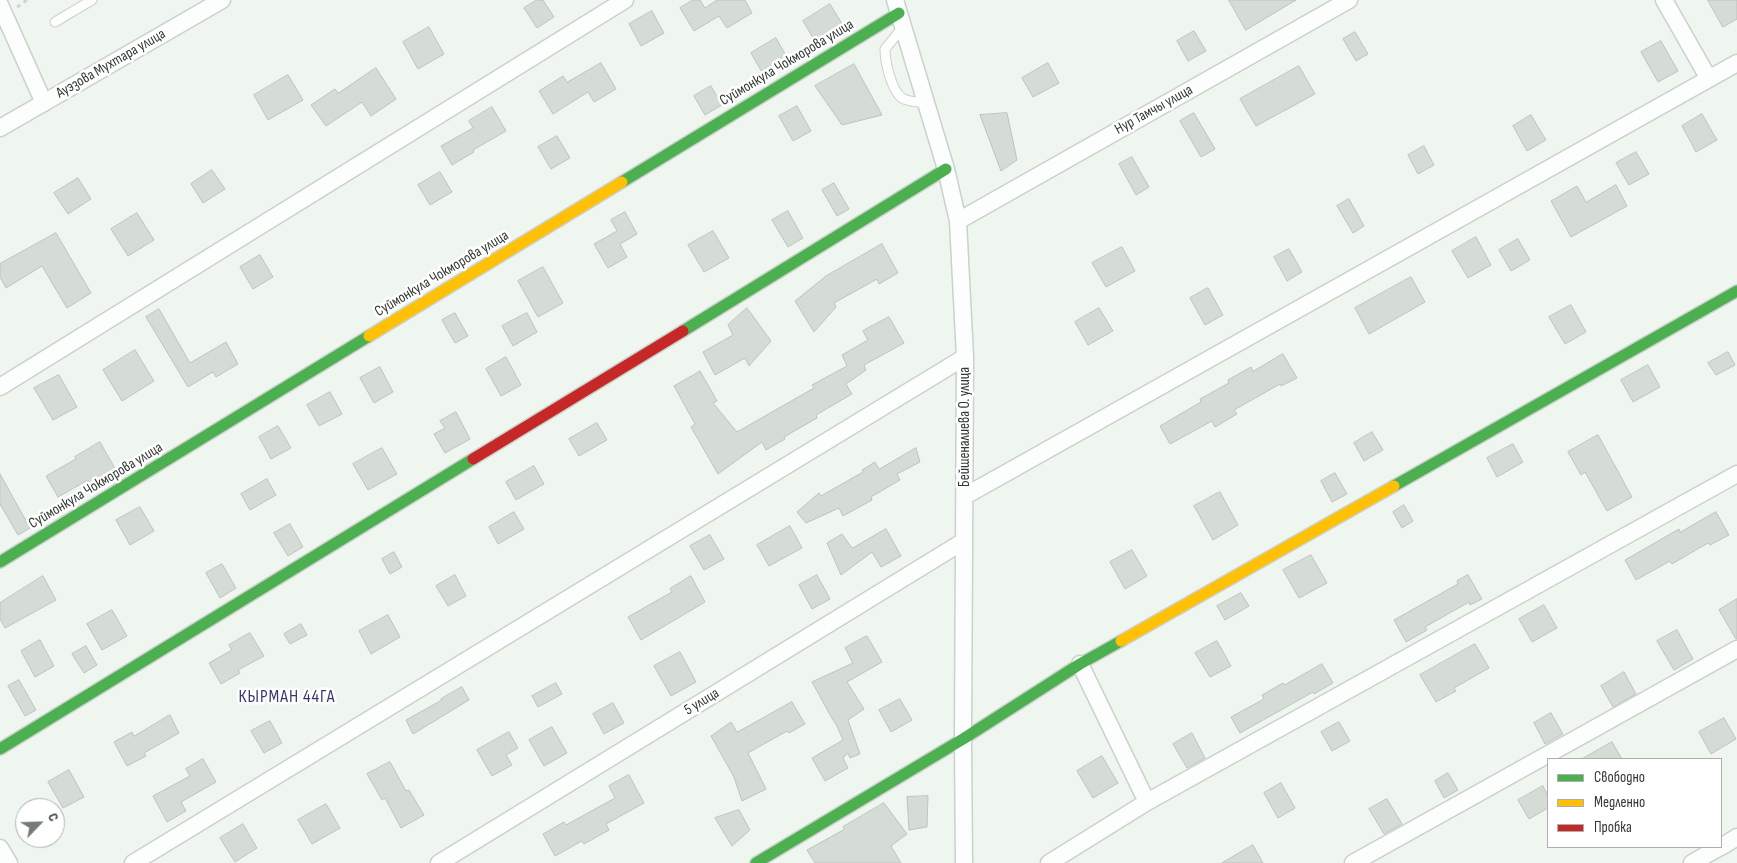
<!DOCTYPE html>
<html>
<head>
<meta charset="utf-8">
<style>
  body { margin:0 }
  #map { position:relative; width:1737px; height:863px; overflow:hidden; background:#eef6ef; font-family:"Sofia Sans Condensed",sans-serif }
  canvas { display:block }
  .legend { position:absolute; left:1547px; top:758px; width:175px; height:90px; box-sizing:border-box; background:#fff; border:1px solid #adafad; margin:0; padding:6px 9px; list-style:none; font-size:15px; color:#323833 }
  .legend li { display:flex; align-items:center; gap:10px; height:25px }
  .legend b { width:25px; border:1px solid #adafad }
  .north { position:absolute; left:15px; top:798px; width:50px; height:50px; box-sizing:border-box; background:#fff; border:1px solid #adafad; border-radius:50%; rotate:66deg; font-size:14px; font-weight:700; line-height:20px; text-align:center; color:#323833 }
  .north::after { content:''; display:block; margin:auto; width:18px; height:22px; background:#747a75; clip-path:polygon(50% 0,100% 100%,50% 72%,0 100%) }
</style>
</head>
<body>
<div id="map">
<canvas width="1737" height="863"></canvas>
<ul class="legend">
<li><b style="height:6px;background:#4caf50"></b>Свободно</li>
<li><b style="height:6px;background:#ffc107"></b>Медленно</li>
<li><b style="height:6px;background:#c62828"></b>Пробка</li>
</ul>
<div class="north">С</div>
</div>
<script>
const context = document.querySelector('canvas').getContext('2d');
context.lineJoin = 'round';
function paint(path, color) { context.fillStyle = color; context.fill(path, 'evenodd'); }
function stroke(path, color, width, dash) { context.strokeStyle = color; context.lineWidth = width; context.lineCap = dash ? 'butt' : 'round'; context.setLineDash(dash || []); context.stroke(path); }
function label(font, color, halo, rows, align = 'center') {
  context.font = font + ' "Sofia Sans Condensed",sans-serif'; context.lineWidth = 5; context.setLineDash([]); context.textBaseline = 'middle'; context.strokeStyle = halo; context.fillStyle = color; for (const [text, x, y, turn = 0] of rows) {
    context.save(); context.translate(x, y); context.rotate((+turn || 0) * Math.PI / 180); context.textAlign = isNaN(turn) ? turn : align; if (halo) context.strokeText(text, 0, 0); context.fillText(text, 0, 0); context.restore();
  }
}
const building = new Path2D(`
  M537,0H543L554,17L537,28L524,8Z
  M693,0H700L705,8L717,0H745L752,13L727,28L719,16L694,31L680,8Z
  M1229,0H1296L1246,30Z
  M1708,0H1737V19L1723,27Z
  M830,4L844,27L816,43L803,21Z
  M652,11L664,33L641,46L629,24Z
  M429,27L444,54L418,69L403,42Z
  M1194,31L1206,51L1188,61L1177,41Z
  M1355,32L1368,54L1356,61L1343,39Z
  M776,38L788,59L763,74L751,53Z
  M1661,41L1678,71L1658,82L1641,52Z
  M601,63L616,89L594,102L588,92L553,114L539,91L563,76L567,82Z
  M1048,63L1059,83L1033,97L1022,78Z
  M854,64L882,115L842,125L815,86Z
  M1299,66L1315,94L1256,126L1240,99Z
  M376,68L396,99L371,116L362,102L326,126L311,105L335,89L338,93Z
  M288,75L303,100L268,120L254,95Z
  M711,86L722,105L705,115L694,96Z
  M797,106L811,131L793,141L779,116Z
  M492,107L506,131L473,150L474,152L452,165L441,146L473,128L469,121Z
  M1007,113L1017,160L1001,171L980,115Z
  M1194,113L1215,149L1201,157L1180,121Z
  M1702,114L1717,140L1696,152L1682,126Z
  M1531,115L1546,140L1527,151L1513,126Z
  M557,136L570,158L551,169L538,147Z
  M1424,146L1434,165L1418,174L1408,155Z
  M1636,152L1649,174L1629,185L1616,163Z
  M1132,157L1149,187L1136,195L1119,164Z
  M212,170L225,189L203,203L191,184Z
  M440,172L452,192L430,205L418,185Z
  M78,178L91,199L68,214L54,193Z
  M834,183L849,209L837,216L822,190Z
  M1616,185L1627,206L1571,237L1551,201L1577,186L1586,202Z
  M1349,199L1364,226L1353,233L1337,206Z
  M788,211L803,238L788,247L772,220Z
  M625,212L637,234L620,244L627,257L608,268L594,244L617,231L611,220Z
  M137,213L154,240L128,256L111,229Z
  M713,231L729,258L704,272L688,245Z
  M56,233L91,293L67,308L42,266L6,288L0,277V264Z
  M1476,237L1491,265L1468,278L1452,251Z
  M1518,239L1530,260L1511,271L1499,250Z
  M882,244L898,273L879,284L877,279L834,303L836,307L814,332L795,301L826,276Z
  M1122,247L1135,271L1106,287L1092,263Z
  M1289,249L1302,272L1287,281L1274,257Z
  M260,255L273,277L253,289L240,267Z
  M543,267L563,303L538,317L518,281Z
  M1411,277L1425,302L1369,334L1355,308Z
  M1208,288L1223,315L1205,325L1190,298Z
  M1571,305L1586,332L1565,344L1549,317Z
  M747,308L771,341L749,366L745,358L715,375L703,352L733,335L728,325Z
  M1099,308L1113,331L1088,345L1075,322Z
  M159,309L190,363L226,342L238,364L216,377L213,372L188,387L146,317Z
  M455,313L468,336L455,343L442,320Z
  M527,313L537,332L513,346L502,326Z
  M889,317L904,343L864,365L866,370L846,384L852,394L816,415L817,418L784,437L785,439L766,450L762,442L718,474L691,427L695,424L674,386L700,371L717,401L713,403L737,432L814,388L812,385L847,366L842,355L868,340L863,331Z
  M135,350L154,381L122,401L103,370Z
  M1728,352L1735,365L1716,375L1708,363Z
  M1283,354L1297,378L1281,386L1280,384L1234,410L1237,414L1215,427L1212,421L1170,444L1160,426L1201,402L1200,399L1229,383L1228,380L1251,367L1253,371Z
  M506,357L521,385L501,396L486,369Z
  M1648,365L1660,387L1633,402L1621,380Z
  M380,367L393,392L374,403L360,378Z
  M59,375L77,407L53,420L34,388Z
  M330,392L342,414L319,426L307,405Z
  M456,412L470,439L445,453L434,434L445,428L440,421Z
  M597,423L607,440L579,456L569,439Z
  M278,426L291,448L271,459L259,437Z
  M1372,432L1383,450L1364,461L1354,443Z
  M1598,435L1632,497L1607,511L1585,472L1581,475L1568,452Z
  M100,442L117,472L92,486L88,480L58,497L46,476L76,459L75,457Z
  M1513,444L1523,462L1497,477L1487,458Z
  M382,448L397,474L368,490L353,464Z
  M916,448L920,462L897,474L900,480L871,497L872,500L843,516L839,508L806,523L797,512L819,493L821,496L863,472L862,470L875,462L879,469Z
  M534,466L544,484L516,500L506,482Z
  M1335,473L1347,494L1332,502L1321,481Z
  M0,474L30,528L18,535L0,504Z
  M267,479L276,495L250,510L241,494Z
  M1220,492L1238,525L1213,540L1194,506Z
  M1404,505L1413,521L1402,528L1393,512Z
  M140,507L154,531L130,545L116,520Z
  M514,512L524,529L498,544L489,527Z
  M1716,512L1729,535L1710,545L1708,543L1672,564L1670,561L1636,580L1625,560L1679,529L1680,532Z
  M290,524L303,547L288,556L274,533Z
  M790,526L802,548L769,566L757,545Z
  M886,529L901,556L881,567L872,552L841,575L827,543L842,534L852,548Z
  M710,535L724,559L704,570L690,546Z
  M1132,550L1147,576L1125,589L1110,562Z
  M394,552L402,567L390,574L382,559Z
  M1311,555L1327,583L1299,598L1283,570Z
  M222,564L236,588L220,598L206,573Z
  M455,575L466,596L448,606L436,586Z
  M817,575L830,599L812,609L799,585Z
  M1468,575L1482,599L1470,605L1469,602L1425,627L1427,630L1406,642L1394,620L1458,584L1457,581Z
  M43,576L56,600L5,628L0,619V603Z
  M691,576L705,602L641,640L628,617L672,592L670,589Z
  M1241,593L1249,606L1225,620L1217,606Z
  M1737,599V639H1736L1719,610Z
  M1544,605L1557,628L1532,642L1519,619Z
  M112,610L127,636L102,650L87,624Z
  M388,615L400,637L371,654L359,631Z
  M301,624L307,635L290,644L284,634Z
  M1677,630L1693,659L1674,670L1657,641Z
  M250,633L264,656L238,670L240,673L221,684L209,663L232,650L229,645Z
  M867,636L882,662L847,682L864,709L848,720L860,754L850,758L848,753L843,758L848,768L825,781L812,758L843,740L836,724L833,720L812,682L853,663L845,648Z
  M40,640L54,666L35,677L21,651Z
  M1217,641L1231,666L1210,677L1195,653Z
  M1475,644L1489,668L1454,688L1456,691L1436,702L1420,675Z
  M86,646L97,665L84,673L72,654Z
  M680,652L696,682L671,696L654,666Z
  M1322,664L1333,683L1314,694L1313,692L1240,733L1231,717L1264,699L1262,695L1283,683L1284,685Z
  M1624,672L1636,694L1613,707L1601,686Z
  M19,680L36,710L25,716L8,686Z
  M556,683L562,694L538,707L532,696Z
  M462,687L469,700L413,734L406,720L442,700L441,699Z
  M900,699L912,720L891,732L879,710Z
  M792,702L805,724L789,733L787,731L748,753L766,789L742,801L734,777L711,736L731,722L737,732Z
  M613,703L624,723L604,734L593,714Z
  M1551,713L1563,734L1545,744L1534,723Z
  M170,715L179,733L144,753L146,756L127,766L114,742L132,732L134,736Z
  M1724,718L1736,739L1711,754L1699,732Z
  M270,721L282,743L264,753L251,731Z
  M1339,722L1350,741L1332,751L1321,732Z
  M552,727L567,753L544,766L529,740Z
  M509,732L518,748L506,755L512,765L492,776L477,750Z
  M1192,733L1205,758L1187,768L1173,744Z
  M1612,742L1622,759H1582Z
  M1102,756L1118,783L1093,798L1077,771Z
  M203,759L216,782L181,802L186,811L167,822L153,796L190,776L186,769Z
  M390,762L406,791L409,790L424,815L401,828L385,798L382,800L367,774Z
  M69,770L84,797L63,808L48,782Z
  M1448,773L1458,790L1444,798L1435,781Z
  M629,775L644,803L606,824L609,830L584,844L582,841L555,856L543,834L564,822L566,825L615,798L609,786Z
  M1281,783L1295,808L1278,818L1264,793Z
  M1543,786L1548,796V808L1529,819L1518,800Z
  M928,796L927,827L909,830L907,797Z
  M1387,799L1402,824L1384,834L1369,809Z
  M884,803L907,834L891,846L901,863H815L807,850L845,829L843,827Z
  M326,804L340,828L312,844L298,820Z
  M739,810L750,830L732,846L715,818Z
  M243,824L257,848L235,862L220,838Z
  M1253,845L1263,863H1222Z`);
paint(building, '#d5dcd6');
stroke(building, '#bdc3be', 1);
const lane = new Path2D(`
  M55,22L92,0
  M903,27L885,49C885,61 891,90 902,98C908,102 919,102 926,103`);
const street = new Path2D(`
  M895,0L946,169L958,221L965,357L963,739L964,863
  M1664,0L1709,79
  M0,5L44,103
  M0,128L222,0
  M958,221L1349,0
  M0,387L625,0
  M965,496L1737,63
  M1080,664L1147,802
  M1721,847L1737,837
  M0,848L9,863
  M133,863L965,357
  M439,863L964,541
  M1049,863L1147,802L1737,474
  M1353,863L1737,649
  M1692,863L1720,847`);
const fast = new Path2D(`
  M622,182L899,13
  M683,331L946,169
  M1394,486L1737,291
  M0,562L369,336
  M0,749L473,459
  M756,863L963,739L1080,664L1121,641`);
const slow = new Path2D(`
  M369,336L622,182
  M1121,641L1394,486`);
const jam = new Path2D(`
  M473,459L683,331`);
stroke(lane, '#cbd1cc', 11);
stroke(street, '#cbd1cc', 19);
stroke(fast, '#cbd1cc', 14);
stroke(slow, '#cbd1cc', 14);
stroke(jam, '#cbd1cc', 14);
stroke(new Path2D(`
  M17,7L27,0`), '#d3d5d3', 3, [4, 4]);
stroke(lane, '#fcfefd', 9);
stroke(street, '#fcfefd', 16);
stroke(fast, '#4caf50', 11);
stroke(slow, '#ffc107', 11);
stroke(jam, '#c62828', 11);
label('15px', '#323833', '#fff', [
  ["Суймонкула Чокморова улица",787,63,-31],
  ["Ауэзова Мухтара улица",111,64,-30],
  ["Нур Тамчы улица",1154,110,-29],
  ["Суймонкула Чокморова улица",442,274,-31],
  ["Бейшеналиева О. улица",965,427,-90],
  ["Суймонкула Чокморова улица",96,486,-31],
  ["5 улица",702,702,-31]
]);
context.letterSpacing = '1px';
label('18px', '#363873', '#fff', [
  ["КЫРМАН 44ГА",287,697]
]);
context.letterSpacing = '0px';
</script>
</body>
</html>
